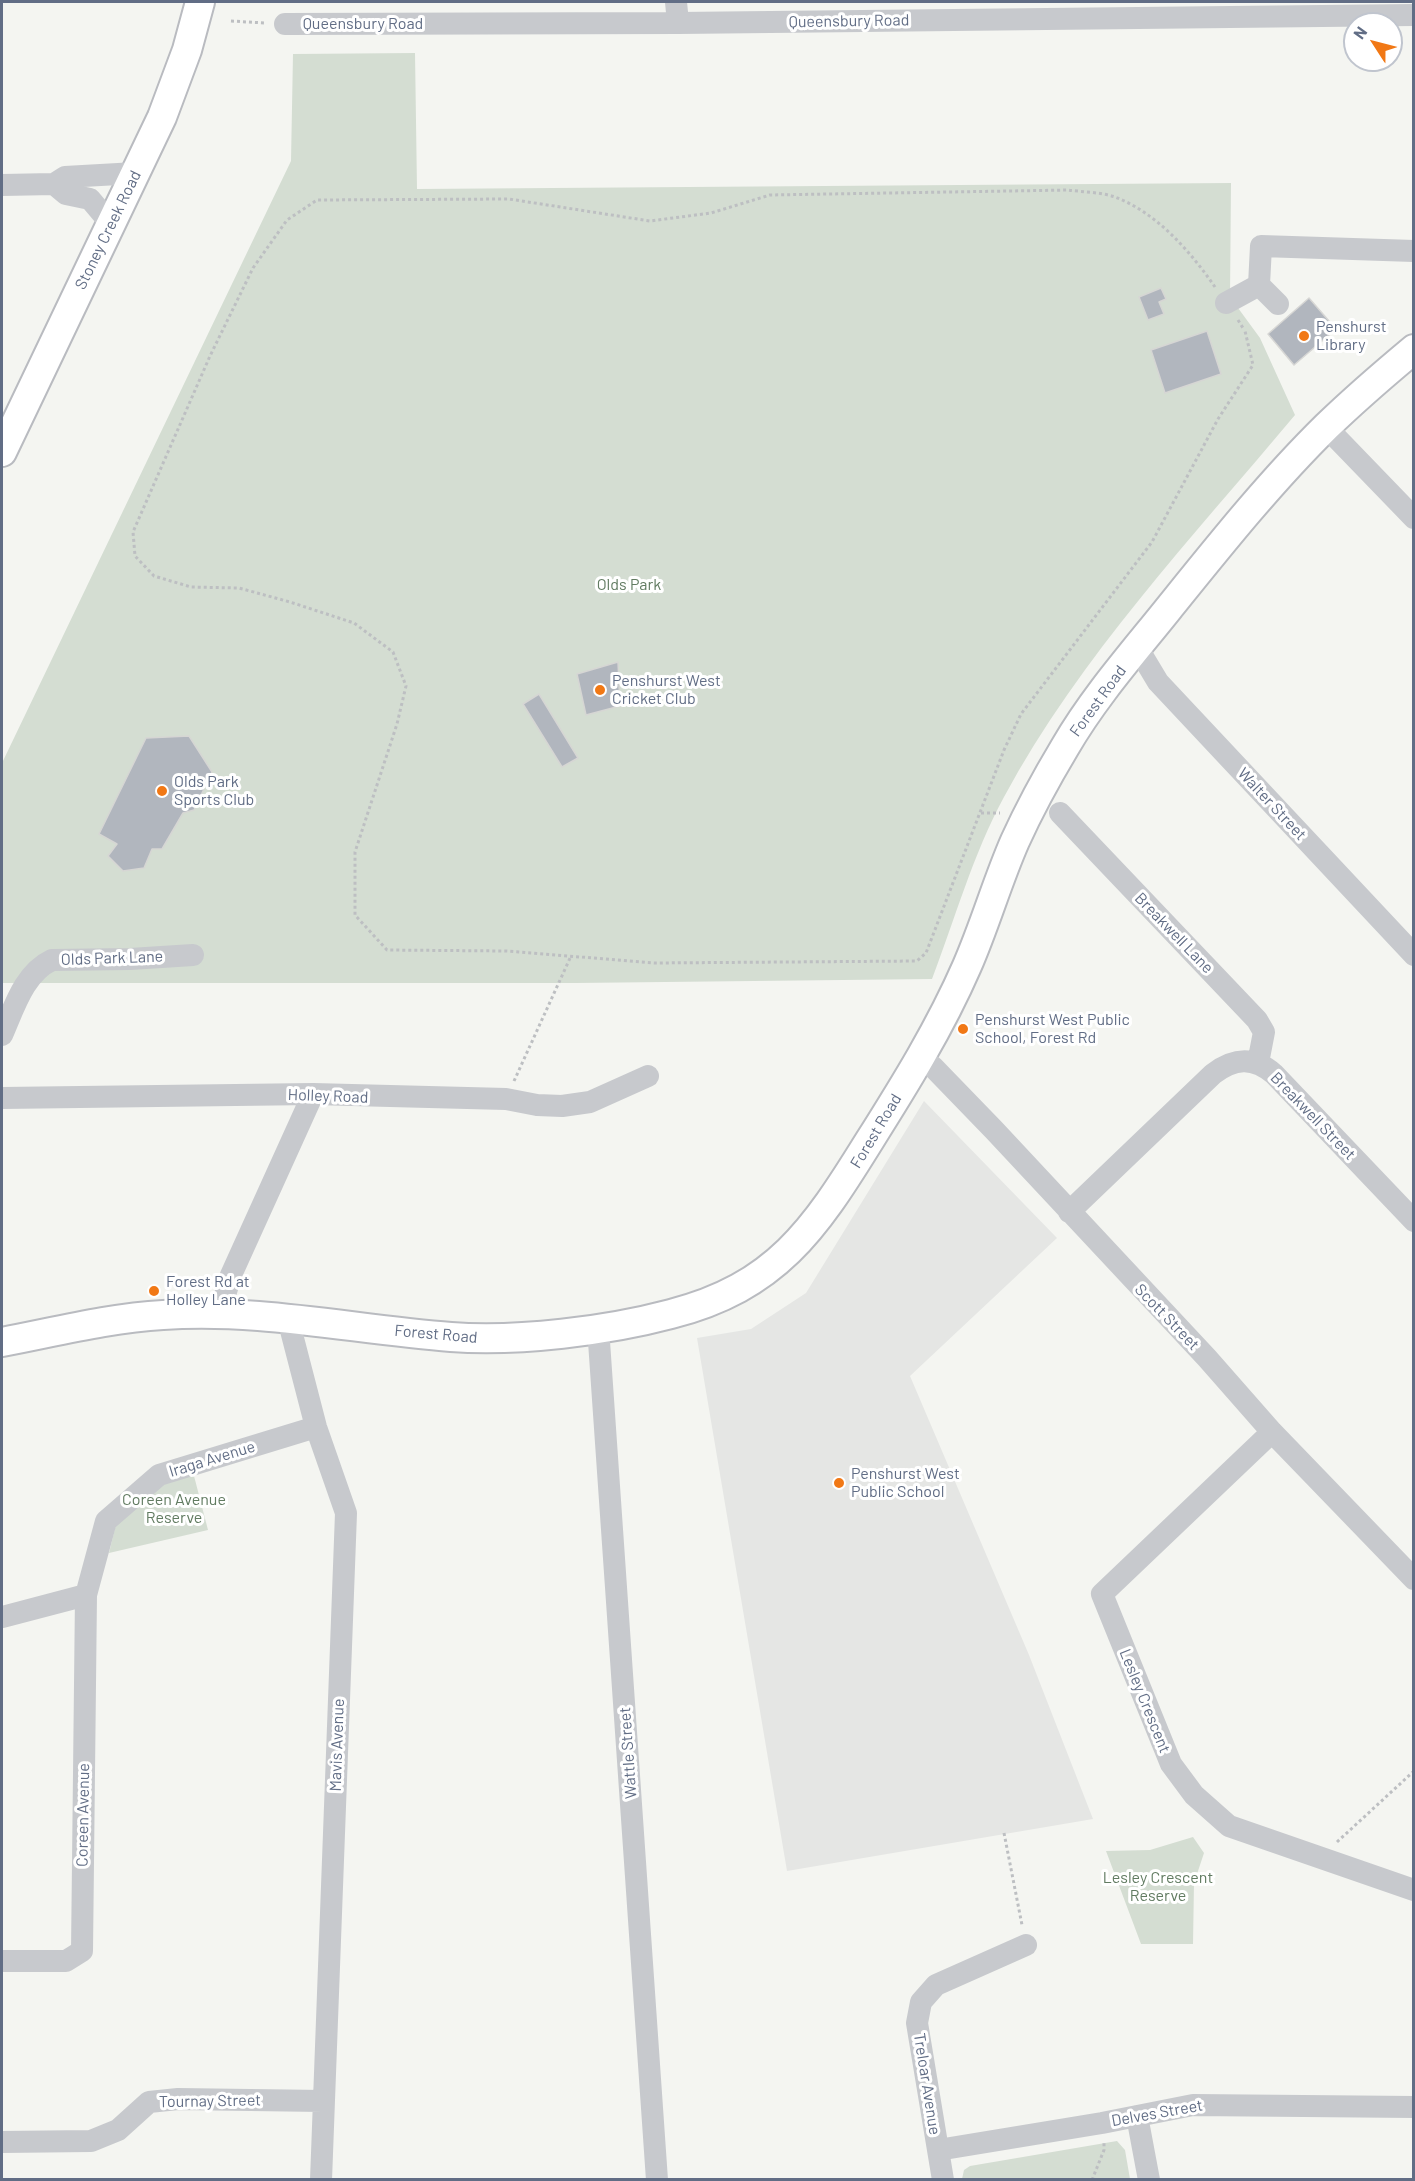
<!DOCTYPE html>
<html>
<head>
<meta charset="utf-8">
<style>
  body { margin:0 }
  #map { position:relative; width:1415px; height:2181px; overflow:hidden; background:#f4f5f1; font-family:Barlow,sans-serif }
  canvas { display:block }
  .frame { position:absolute; inset:0; border:3px solid #616d85; pointer-events:none }
  .north { position:absolute; left:1343px; top:12px; width:60px; height:60px; box-sizing:border-box; background:#fff; border:2px solid #c0c5ce; border-radius:50%; rotate:306deg; font-size:16px; font-weight:700; line-height:24px; text-align:center; color:#616d85 }
  .north::after { content:''; display:block; margin:auto; width:21px; height:27px; background:#f17815; clip-path:polygon(50% 0,100% 100%,50% 72%,0 100%) }
</style>
</head>
<body>
<div id="map">
<canvas width="1415" height="2181"></canvas>
<div class="frame"></div>
<div class="north">N</div>
</div>
<script>
const context = document.querySelector('canvas').getContext('2d');
context.lineJoin = 'round';
function paint(path, color) { context.fillStyle = color; context.fill(path, 'evenodd'); }
function stroke(path, color, width, dash) { context.strokeStyle = color; context.lineWidth = width; context.lineCap = dash ? 'butt' : 'round'; context.setLineDash(dash || []); context.stroke(path); }
function label(font, color, halo, rows, align = 'center') {
  context.font = font + ' Barlow,sans-serif'; context.lineWidth = 6; context.setLineDash([]); context.textBaseline = 'middle'; context.strokeStyle = halo; context.fillStyle = color; for (const [text, x, y, turn = 0] of rows) {
    context.save(); context.translate(x, y); context.rotate((+turn || 0) * Math.PI / 180); context.textAlign = isNaN(turn) ? turn : align; if (halo) context.strokeText(text, 0, 0); context.fillText(text, 0, 0); context.restore();
  }
}
paint(new Path2D(`
  M924,1101L1057,1238L910,1376L1029,1655L1093,1819L787,1871L697,1338L751,1329L806,1293Z`), '#e5e6e4');
paint(new Path2D(`
  M415,53L417,189L1231,183L1230,297L1260,338L1295,415C1193,537 1080,656 1004,797C973,854 955,919 932,979L576,983H2V763L291,161L293,54Z
  M193,1472L208,1530L109,1553L116,1524L161,1483Z
  M1193,1837L1204,1853L1194,1883L1193,1944H1141L1106,1851L1150,1850Z
  M1117,2141L1125,2150L1130,2179H962L964,2170L970,2166Z`), '#d4ddd2');
const building = new Path2D(`
  M1161,288L1166,299L1159,302L1164,314L1148,320L1139,297Z
  M1309,298L1336,329L1294,365L1268,334Z
  M1207,331L1221,374L1165,393L1151,350Z
  M618,662L620,706L586,715L577,674Z
  M539,694L578,758L562,767L523,704Z
  M189,736L212,772L194,810L183,813L162,849H152L144,868L123,871L108,856L117,844L99,834L146,738Z`);
paint(building, '#b1b6be');
stroke(building, '#d6d6d4', 1.5);
const major = new Path2D(`
  M2,452L162,117L187,50L200,2
  M2,1342C55,1332 109,1318 163,1315C259,1308 356,1330 451,1337C518,1342 607,1331 671,1314C776,1287 814,1230 868,1143C904,1086 940,1028 967,966C985,925 997,882 1015,841C1030,808 1047,777 1065,747C1094,697 1133,653 1169,608C1219,546 1270,482 1327,426C1355,399 1384,374 1414,349`);
stroke(major, '#b9bbc0', 32);
stroke(new Path2D(`
  M231,21L265,23
  M1215,287C1190,251 1157,213 1115,197C1101,192 1082,192 1068,190L770,195L711,213L650,221L509,199L317,200L287,220L253,268L210,356L133,532L135,556L154,576L191,587L239,588L290,602L354,623L393,652L406,686L397,724L355,852V915L387,950L506,951L655,963L917,961L926,953L1004,750L1021,714L1152,542L1218,419L1253,365L1245,331
  M1238,320L1243,328
  M981,813H1000
  M514,1081L571,956
  M1004,1833L1022,1925
  M1337,1842L1414,1771
  M1092,2180L1104,2150V2142`), '#bdbfc2', 3, [3, 3]);
stroke(new Path2D(`
  M676,2L678,23
  M285,24L678,23L1414,15
  M2,185L54,184
  M111,224L90,199L66,194L54,184L65,177L136,173
  M1226,303L1259,285
  M1278,304L1259,285L1261,246L1414,251
  M1326,427L1414,518
  M1137,647L1158,682L1414,955
  M1060,813L1257,1020L1264,1032L1258,1063
  M2,1035C14,1008 24,973 52,960L130,959L193,955
  M920,1057L933,1067L994,1130L1207,1358L1272,1432L1414,1579
  M2,1098L313,1094L506,1099L537,1105L562,1106L590,1102L648,1076
  M1069,1212L1213,1074C1234,1058 1253,1056 1274,1074L1414,1221
  M219,1315L231,1275L313,1094
  M288,1319L316,1427L346,1513L321,2180
  M598,1327L657,2180
  M1272,1432L1102,1594L1171,1764L1194,1795L1229,1826L1414,1890
  M2,1617L86,1595L106,1521L159,1475L316,1427
  M2,1961H66L82,1951L86,1595
  M1137,2116L1149,2180
  M2,2142L91,2141L118,2130L149,2102L178,2099L323,2101
  M938,2150L1102,2123L1193,2105L1414,2107
  M943,2180L917,2023L921,2002L936,1985L1026,1945`), '#c7c9cd', 22);
stroke(major, '#fff', 28);
for (const [x, y, r, color] of [
  [1304,336,6,"#f17815"],
  [600,690,6,"#f17815"],
  [162,791,6,"#f17815"],
  [963,1029,6,"#f17815"],
  [154,1291,6,"#f17815"],
  [839,1483,6,"#f17815"]
]) { const dot = new Path2D(); dot.arc(x, y, r, 0, 2 * Math.PI); context.fillStyle = color; context.fill(dot); stroke(dot, '#fff', 2); }
label('16px', '#616d85', '#fff', [
  ["Queensbury Road",849,21,-1],
  ["Queensbury Road",363,24],
  ["Stoney Creek Road",108,230,-64],
  ["Forest Road",1098,701,-54],
  ["Walter Street",1272,804,47],
  ["Breakwell Lane",1174,933,46],
  ["Olds Park Lane",112,958,-2],
  ["Holley Road",328,1096,2],
  ["Breakwell Street",1313,1116,46],
  ["Forest Road",876,1131,-59],
  ["Scott Street",1167,1317,46],
  ["Forest Road",436,1334,5],
  ["Iraga Avenue",212,1459,-17],
  ["Lesley Crescent",1145,1701,68],
  ["Mavis Avenue",337,1745,-88],
  ["Wattle Street",628,1753,-94],
  ["Coreen Avenue",83,1815,-89],
  ["Treloar Avenue",927,2084,81],
  ["Tournay Street",210,2101,-1],
  ["Delves Street",1157,2113,-10]
]);
label('16px', '#616d85', '#fff', [
  ["Penshurst",1316,327],
  ["Library",1316,345],
  ["Penshurst West",612,681],
  ["Cricket Club",612,699],
  ["Olds Park",174,782],
  ["Sports Club",174,800],
  ["Penshurst West Public",975,1020],
  ["School, Forest Rd",975,1038],
  ["Forest Rd at",166,1282],
  ["Holley Lane",166,1300],
  ["Penshurst West",851,1474],
  ["Public School",851,1492]
], 'left');
label('16px', '#617b61', '#fff', [
  ["Olds Park",629,585],
  ["Coreen Avenue",174,1500],
  ["Reserve",174,1518],
  ["Lesley Crescent",1158,1878],
  ["Reserve",1158,1896]
]);
</script>
</body>
</html>
